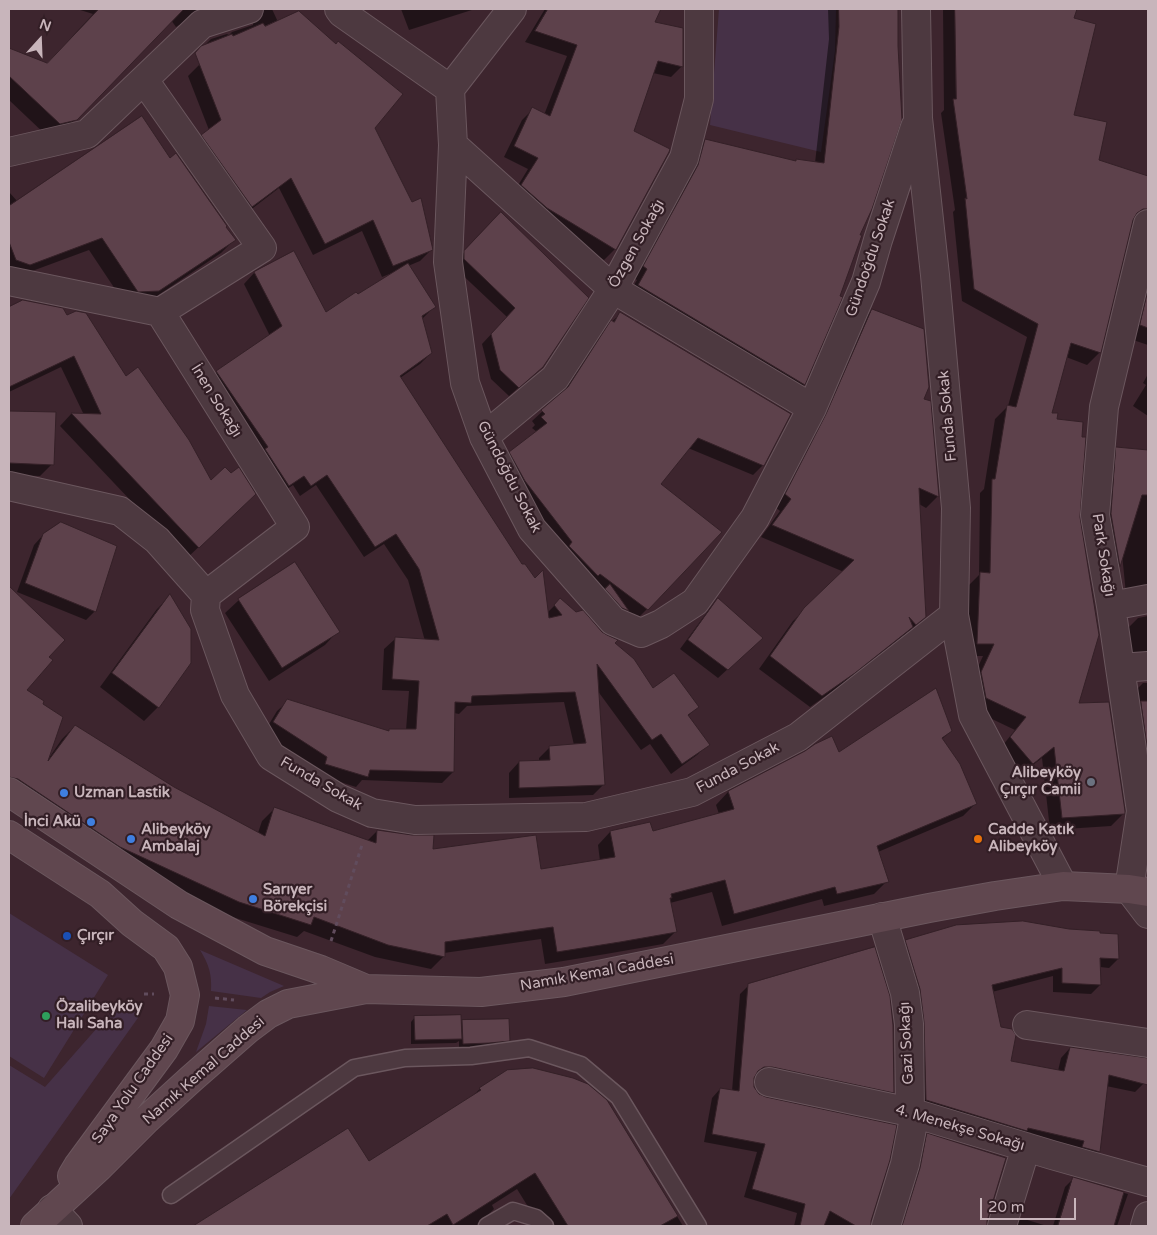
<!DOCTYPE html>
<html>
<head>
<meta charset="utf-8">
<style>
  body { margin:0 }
  #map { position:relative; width:1157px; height:1235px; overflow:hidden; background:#3d252e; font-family:"Varela Round",sans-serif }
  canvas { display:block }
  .frame { position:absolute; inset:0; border:10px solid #c8b5bb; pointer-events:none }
  .north { position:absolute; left:15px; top:15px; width:50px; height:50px; -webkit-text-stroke:4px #321e25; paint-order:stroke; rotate:20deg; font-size:14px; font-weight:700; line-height:20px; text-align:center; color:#c8b5bb }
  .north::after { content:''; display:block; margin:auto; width:18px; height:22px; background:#c8b5bb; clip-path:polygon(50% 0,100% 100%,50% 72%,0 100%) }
  .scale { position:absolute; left:980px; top:1198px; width:96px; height:22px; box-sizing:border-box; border:2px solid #c8b5bb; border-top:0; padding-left:6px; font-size:15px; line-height:18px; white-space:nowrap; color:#c8b5bb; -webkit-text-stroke:4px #321e25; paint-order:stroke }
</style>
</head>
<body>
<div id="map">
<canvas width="1157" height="1235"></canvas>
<div class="frame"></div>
<div class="north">N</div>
<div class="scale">20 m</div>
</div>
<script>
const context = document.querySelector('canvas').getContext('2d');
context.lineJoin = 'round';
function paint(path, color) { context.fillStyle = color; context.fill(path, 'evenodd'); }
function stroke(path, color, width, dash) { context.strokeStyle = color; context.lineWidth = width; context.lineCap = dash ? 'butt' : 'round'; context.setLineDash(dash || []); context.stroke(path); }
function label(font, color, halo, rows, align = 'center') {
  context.font = font + ' "Varela Round",sans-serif'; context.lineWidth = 4.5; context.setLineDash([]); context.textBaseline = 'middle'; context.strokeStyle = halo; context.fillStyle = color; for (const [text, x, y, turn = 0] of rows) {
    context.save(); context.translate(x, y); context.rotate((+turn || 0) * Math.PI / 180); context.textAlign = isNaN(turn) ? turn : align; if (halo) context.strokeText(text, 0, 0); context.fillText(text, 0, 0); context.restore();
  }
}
paint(new Path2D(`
  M719,9H836L835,51L821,152L710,125Z
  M9,913L108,975L44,1078L9,1056Z
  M200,950L284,986L270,992L261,998L211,991C212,974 209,965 200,950Z
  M120,1002L140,1015L9,1199V1065L45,1087Z
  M209,1006L247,1010L196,1052L206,1024Z`), '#463147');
paint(new Path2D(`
  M77,9H161L168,15L174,9H199L186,21L176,27L171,20L62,133L47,136L9,100V49L47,64L93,14Z
  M247,9H272L278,22L374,128L432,249L420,261L408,266L434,307L422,319L431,353L420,364L400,378L547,613L560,600L613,643L653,690L697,707L688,716L708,744L697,755L671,774L650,744L641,750L597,690L604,784L593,795L509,798V773L519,762H539V758L550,747L574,745L564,702L467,706L459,714L454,713L453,772L442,783L362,780L356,787L315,774L317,768L263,734L277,711L288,701L388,732L389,730H406L409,691L382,690L384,649L395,639L425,641L408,580L384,544L364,557L316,485L300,496L293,485L277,496L207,382L217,372L270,336L244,284L254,273L294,253L326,314L393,274L392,273L382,277L362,231L313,255L279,188L240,218L191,147L209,130L188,76L201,63L196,54L211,39L227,34L229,35L232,32L253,25V17Z
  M401,9H475L409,30Z
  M545,9H659L653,23L682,66L671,77L653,73L632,132L615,249L604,260L536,219L511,197L528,169L504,157L522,120L533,109L544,115L567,56L525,42Z
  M828,9H897V46L858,235L838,297L841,298L804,385L793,396L627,297L637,280L633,278L694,152L705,141L795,162L797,160L815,163L829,39Z
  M943,9H1076L1073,19L1072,116L1097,161L1148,178V185L1140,210L1133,217L1100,352L1087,365L1066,357L1050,414L1077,705L1124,813L1111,826L1050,830L1042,758L1020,775L999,750L1015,730L973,710L969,686L983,656H965L968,586L979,575L980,493L984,489L995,419L1008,406L1027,337L962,301L953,212L955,210L941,113L944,110Z
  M170,160L225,227L234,240L221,253L145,304H125L89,250L16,277L9,275V192L18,202Z
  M500,215L542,367L509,396L491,379L482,344L507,317L455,268L456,261Z
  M1148,250V345L1127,338Z
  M24,301L67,317L126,378L210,482L242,506L186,559L60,426L71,414L84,415L61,367L9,392V308Z
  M872,310L923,400L938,496L926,508L919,504L925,616L913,628L841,685L810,707L759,669L793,621L844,572L761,537L780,511L774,506L860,322Z
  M620,314L763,465L753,475L688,448L660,484L647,609L637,619L627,612L619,619L589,583L500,463L510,453L537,432L532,428L535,425L532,421L560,395L601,332Z
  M1148,374V416L1133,406L1146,385L1143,383Z
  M9,412L54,414L52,464L40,476L9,475Z
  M1117,448L1148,451V596L1126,594L1122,554L1119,566L1111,574L1102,524L1108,457Z
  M43,535L95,611L86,620L17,592L34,545Z
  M295,564L338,631L325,645L269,681L225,613L239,600Z
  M9,588L63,640L47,657L25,690L49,758L62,739L75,726L173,788L258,833L262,821L275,808L367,841L377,831L432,850L540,870L600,861L598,845L610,832L652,833L719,814L716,805L728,792L839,754L951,731L941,740L976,803L963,816L878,852L887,881L874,894L824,906L822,899L722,926L712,892L670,903L676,931L663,944L606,954L545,964L541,939L444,953V956L431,969L375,957L304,931L297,937L226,915L107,859L9,793Z
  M170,596L189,663L158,707L144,721L100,687L157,609Z
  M718,600L752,647L718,678L680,649L710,608Z
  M1148,616V663L1131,659L1129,627L1138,618Z
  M1143,683H1148V865H1143L1134,692Z
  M906,942L1118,959L1109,968L1100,967V985L1091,994L1053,992V976L992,992L1009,1062L1058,1071L1061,1058L1070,1048L1148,1059V1066L1144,1083L1135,1092L1106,1086L1099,1152L1090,1161L917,1109L897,951Z
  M749,985L893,1092L884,1101L763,1075L754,1076L753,1087L757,1094L870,1221V1226H794L797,1213L744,1197L757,1152L704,1142L712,1098L720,1089L732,1091L740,994Z
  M415,1017L460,1023L463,1021L508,1040L504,1044L484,1047L459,1048V1041L456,1043L411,1044V1022Z
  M480,1089L606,1101L683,1226H540L517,1189L492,1205L494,1209L477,1226H195L347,1129L369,1162L469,1099Z
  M927,1135L986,1222V1226H897L919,1143Z
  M1073,1179L1128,1194L1117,1226H1053L1065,1187Z
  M1021,1218L1047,1226H1014Z`), '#0007');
const building = new Path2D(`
  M99,9H184L77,120L60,124L9,76V48L47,63Z
  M548,9H661L655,22L683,28V67L658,61L634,131L670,149L669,152L616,250L547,208L521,185L538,158L514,146L532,107L550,116L577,45L535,31Z
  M839,9H898V46L902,120L872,209L860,235H862L840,296L843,297L805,385L638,285L647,269L643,266L698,165L705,139L796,161V159L824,163L839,27Z
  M955,9H1077L1074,18L1096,24L1074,115L1107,122L1099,160L1148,176V209H1143L1137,213L1133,220L1101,353L1071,343L1052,413H1058L1057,419L1083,422L1082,437H1086L1080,517L1099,635L1079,703L1109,702L1125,811V814L1062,818L1054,747L1033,764L1010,737L1026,717L986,698L981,672L994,644H977L980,572L990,573L992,479H995L1007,405L1016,407L1038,324L974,289L965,198L967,199L953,99H956Z
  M299,11L336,44L338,41L403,94L375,128L412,202L421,198L433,250L393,266L373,220L325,244L291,178L252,207L201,135L221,120L195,53L201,46L232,34L233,36L263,23L265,26Z
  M142,116L170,158L176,153L227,226L226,227L236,240L159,291L138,292L102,238L30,265L16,260L9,242V206Z
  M501,212L589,298L543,367L519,388L500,370L491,334L515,308L464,259V251Z
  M294,251L326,312L356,292L358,294L408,263L436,307L422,316L432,353L400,376L522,564H525L535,578L543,570L549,618L562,615L554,605L560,598L576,612L583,610L602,632L607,635L618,640L615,643L634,659L653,688L674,673L699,707L688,715L710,745L682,764L661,734L652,740L597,664L605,785L519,788V761L550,760L549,746L586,743L575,692L472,696L471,703L455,702L454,772L370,770L368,777L325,764L327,757L273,722L287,699L389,731V729H416L419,681L392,679L395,637L439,640L419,569L396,534L375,547L327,475L311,486L304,476L289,486L265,449L268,447L216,371L282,326L254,272Z
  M1148,290V328L1140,325Z
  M23,300L63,308L67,315L76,311L86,313L126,376L138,367L189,440L211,480L225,467L231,473L239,467L256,494L199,548L71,413L101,414L74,356L9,387V307Z
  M872,309L924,329L929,387L924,399L931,401L939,497L919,488L926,617L916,625L909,617L913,627L855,673L822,696L770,656L804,608L854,560L772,525L791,499L785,494L826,414Z
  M620,312L791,414L764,466L698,438L661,484L722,532L648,610L600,574L598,576L569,546L572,542L525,481L509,452L547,423L541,417L545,414L541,410L568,387L611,320L614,322Z
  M9,411L56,412L54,465L9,463Z
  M1116,447L1148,450V495H1142L1120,567L1111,514Z
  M61,522L117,546L96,612L25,583L43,534Z
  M295,562L340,632L282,668L238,599Z
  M610,584L629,611L622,608L605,589Z
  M9,586L65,640L49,657L53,660L27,690L44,701L43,704L63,717L48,761L75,725L174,787L265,836L274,807L376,843L377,830L412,835H434L433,849L536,835L541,869L615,857L610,831L650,822L653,831L734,809L728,791L805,751L815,744L832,736L839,752L936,688L952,731L942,738L960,764L977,804L877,846L889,882L837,894L835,887L734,914L725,880L671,894L672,898H670L677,932L620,942L557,952L553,927L445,942V957L388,945L314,917L311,925L239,902L120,847L18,779L9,777Z
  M170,594L191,629V663L159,708L112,673Z
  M718,598L763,638L728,670L688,640Z
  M1141,701H1148V753Z
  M1023,921L1069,929L1100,931V933L1118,934L1119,959L1100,958L1101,985L1062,983V968L992,985L1001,1027L1012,1029L1016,1035L1011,1061L1064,1071L1070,1047L1148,1058V1085L1109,1075L1100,1152L1082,1147L1084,1141L1028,1128L1027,1131L926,1100L924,1022L920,989L905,940L956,925Z
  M875,947L890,996L893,1025L894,1093L772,1067H764L758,1071L754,1078V1087L759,1094L766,1097L897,1125L890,1160L871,1221V1226H856L830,1211L824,1226H800L805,1204L752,1189L765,1144L712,1134L720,1088L739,1091L748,984Z
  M461,1015L462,1039L415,1040L414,1016Z
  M509,1019L510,1041L489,1043L463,1044L462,1020Z
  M533,1068L573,1078L588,1084L607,1100L678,1216L660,1226H568L535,1173L453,1225L447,1214L427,1226H193L348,1128L369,1161L481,1090L479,1088L507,1070Z
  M927,1133L1006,1158L987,1221V1226H902L920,1168Z
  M1073,1177L1124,1192L1114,1226H1058Z`);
paint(building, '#5d414b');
stroke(building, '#342027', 1);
const lane = new Path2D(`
  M171,1195L354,1068L405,1058L471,1056L529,1048L581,1065L619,1097L698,1226
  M487,1226L513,1211L536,1218L545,1226`);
const street = new Path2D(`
  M339,9L342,13L450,89L453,145L448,262L465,383L484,437L532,529L613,621L641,633L661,624L695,602L755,518L812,408L866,282L878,240L915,127
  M144,80L262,248L160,312
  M450,89L512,9
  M453,145L613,289L812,408
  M9,152L87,134L202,24L249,9
  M1148,224L1104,407L1095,515L1111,606L1141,811L1129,889L1148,914
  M9,281L160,312L295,527L206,595
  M484,437L555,378L613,289L684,158L699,99V9
  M9,486L120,511L157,540L206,595L205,610L235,695L271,756L338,798L372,813L415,820L586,817L692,792L798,737L954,615L956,508L935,275L918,118L916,9
  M1111,606L1148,599
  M954,615L973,715L1063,886
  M1120,668L1148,666
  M882,917L905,993L909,1024L910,1112L914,1118L905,1164L886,1226
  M1027,1025L1148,1043
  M769,1082L910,1112L1052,1155L1148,1182
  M52,1209L68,1226
  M1002,1226L1026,1147
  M1145,1226L1148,1216`);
const secondary = new Path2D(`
  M9,792L179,905L265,951L321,970L366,989
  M9,835L100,894L132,923L166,948L178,967L185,995L180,1021L164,1049L78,1166L72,1176
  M35,1226L99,1167L146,1120L191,1079L248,1029L268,1014L288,1004L366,989L481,992L564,982L929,908L995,896L1063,886L1129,889L1148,892`);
stroke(lane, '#6b575e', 19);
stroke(street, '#6b575e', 30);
stroke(secondary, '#6b575e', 30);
stroke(new Path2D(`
  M331,941L363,842
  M144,994H154
  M215,998L234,1000`), '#614c5d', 3, [4, 4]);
stroke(lane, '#4d3940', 16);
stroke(street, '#4d3940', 28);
stroke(secondary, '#60474f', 28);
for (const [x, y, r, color] of [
  [1091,782,5,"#6b7280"],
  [64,793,5,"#3f7fe0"],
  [91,822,5,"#3f7fe0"],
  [131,839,5,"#3f7fe0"],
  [978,839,5,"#e8710a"],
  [253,899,5,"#3f7fe0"],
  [67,936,5,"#1a4fb4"],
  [46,1016,5,"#2e9e5b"]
]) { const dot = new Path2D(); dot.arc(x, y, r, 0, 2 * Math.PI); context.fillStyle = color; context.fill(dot); stroke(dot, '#321e25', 2); }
label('15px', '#c8b5bb', '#321e25', [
  ["Özgen Sokağı",637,244,-61],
  ["Gündoğdu Sokak",871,258,-71],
  ["İnen Sokağı",216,401,58],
  ["Funda Sokak",948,416,-95],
  ["Gündoğdu Sokak",509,477,63],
  ["Park Sokağı",1103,555,81],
  ["Funda Sokak",738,768,-28],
  ["Funda Sokak",321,784,30],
  ["Namık Kemal Caddesi",597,973,-10],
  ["Gazi Sokağı",907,1043,-93],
  ["Namık Kemal Caddesi",204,1071,-41],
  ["Saya Yolu Caddesi",133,1089,-55],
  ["4. Menekşe Sokağı",960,1128,16]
]);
label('bold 15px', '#c8b5bb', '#321e25', [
  ["Alibeyköy",1081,773,"right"],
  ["Çırçır Camii",1081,790,"right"],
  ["Uzman Lastik",74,793],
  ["İnci Akü",81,822,"right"],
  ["Alibeyköy",141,830],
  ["Ambalaj",141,847],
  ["Cadde Katık",988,830],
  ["Alibeyköy",988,847],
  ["Sarıyer",263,890],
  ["Börekçisi",263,907],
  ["Çırçır",77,936],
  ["Özalibeyköy",56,1007],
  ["Halı Saha",56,1024]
], 'left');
</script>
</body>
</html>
